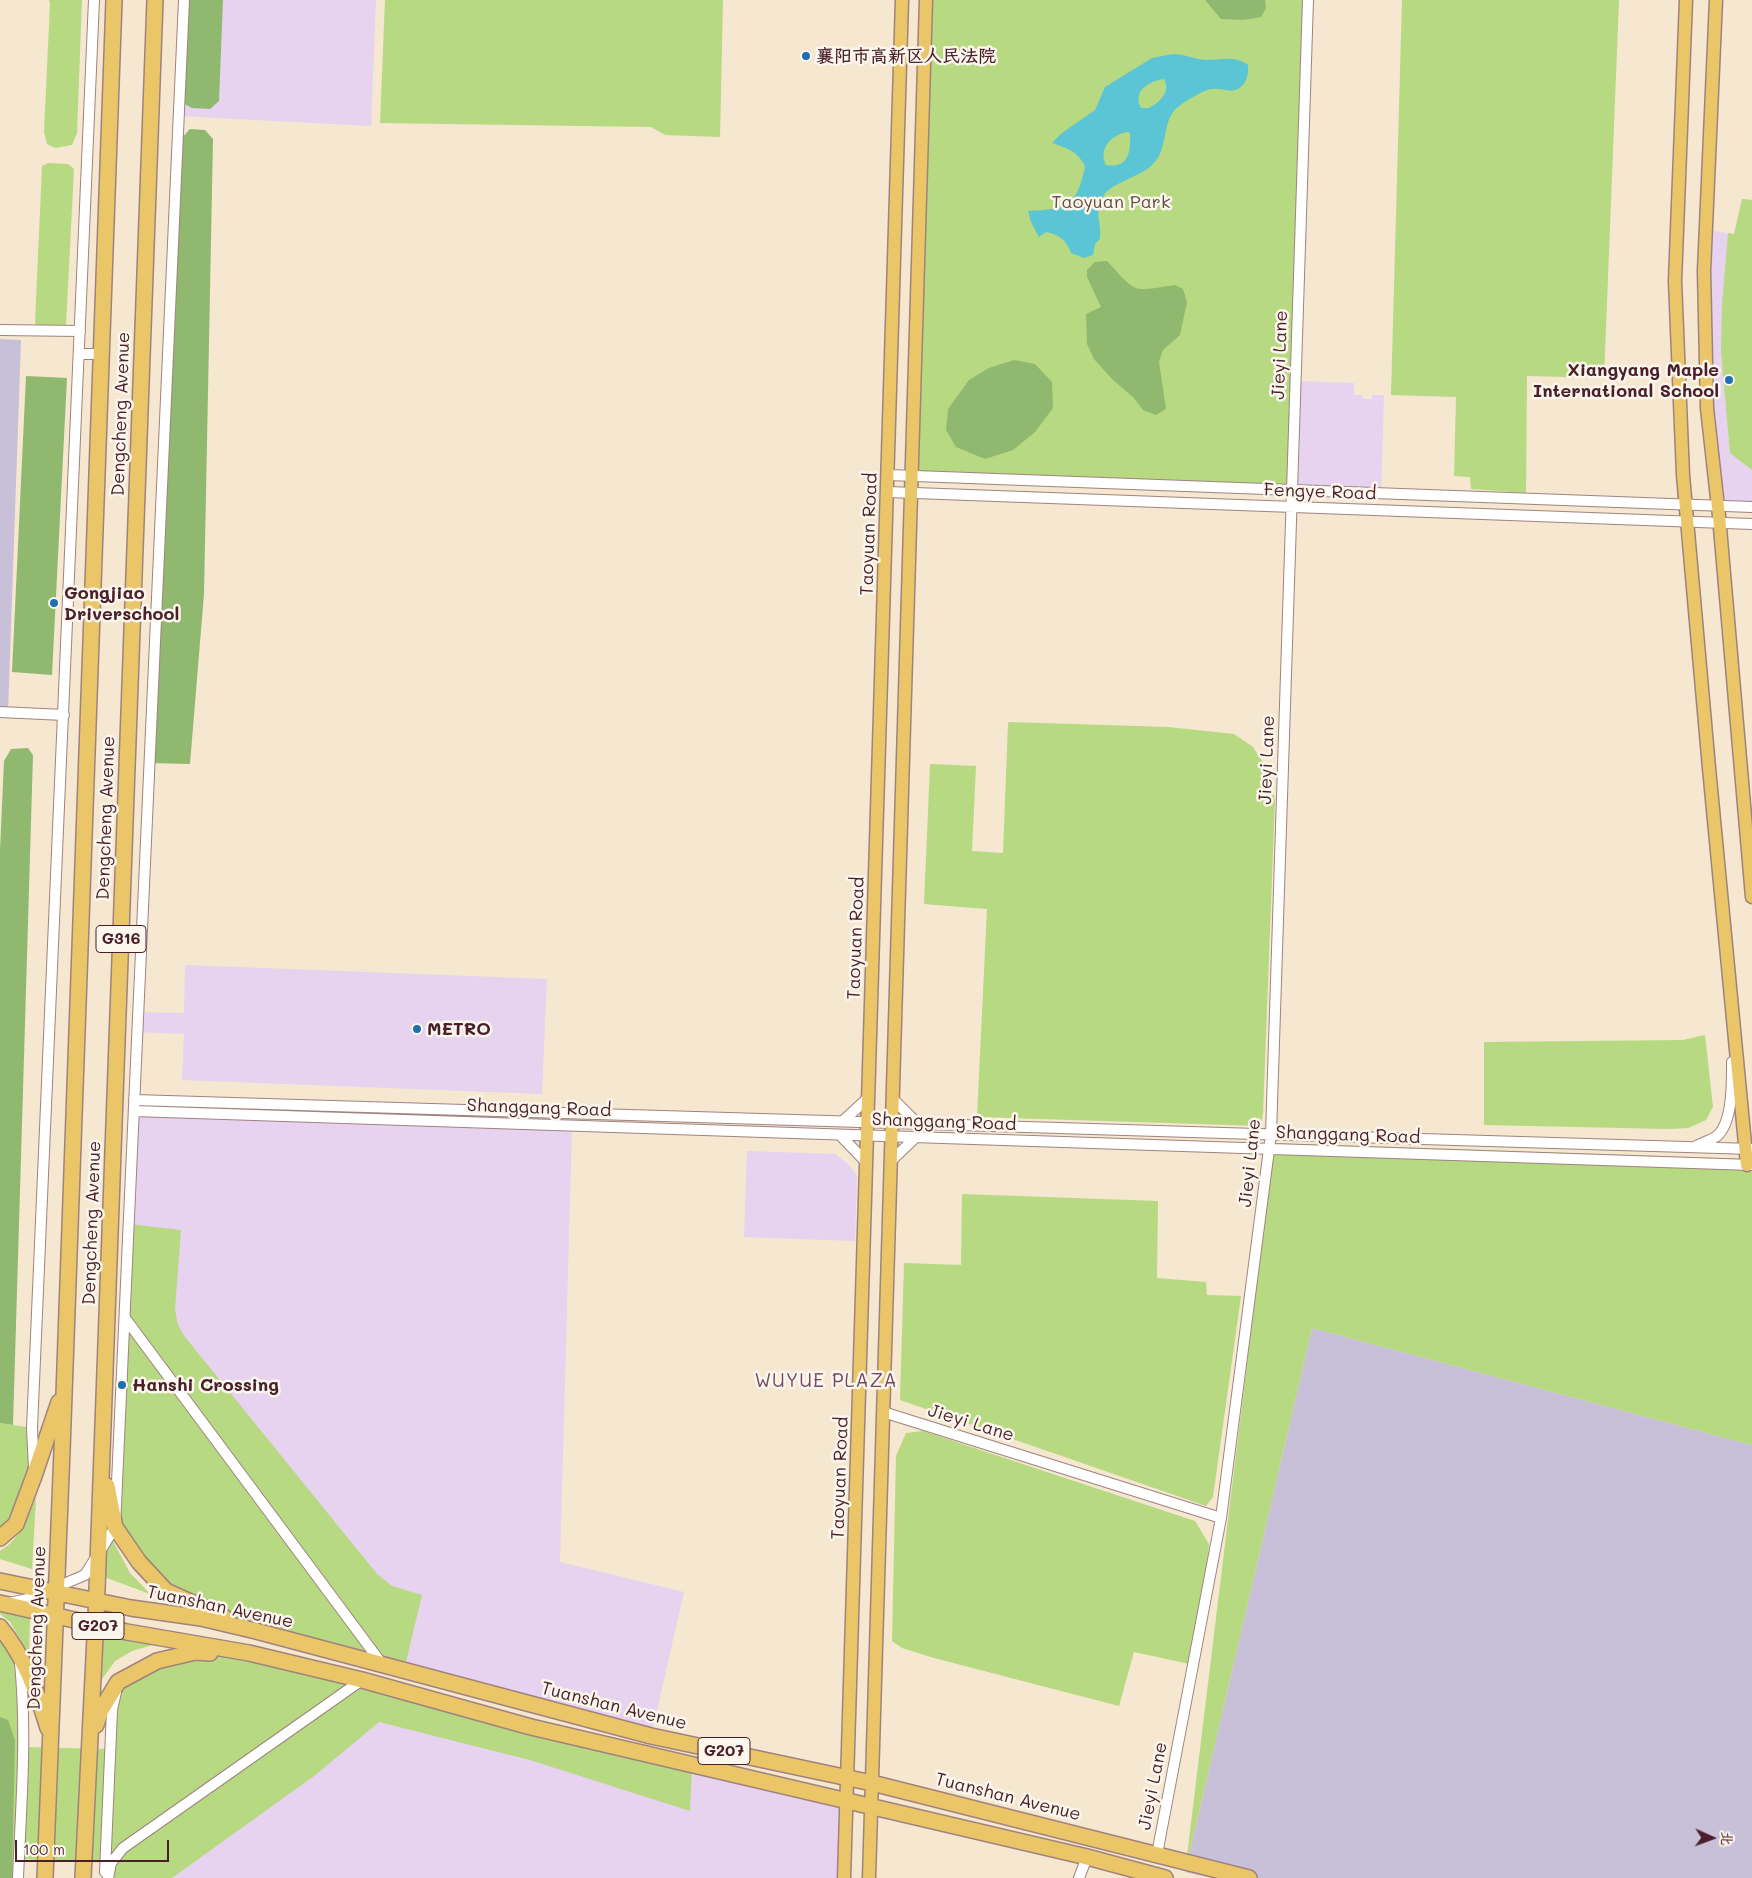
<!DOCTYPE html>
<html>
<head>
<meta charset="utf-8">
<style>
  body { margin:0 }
  #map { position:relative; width:1752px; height:1878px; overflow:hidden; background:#f5e7d0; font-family:Mali,"LXGW WenKai TC",sans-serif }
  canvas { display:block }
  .north { position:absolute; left:1687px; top:1813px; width:50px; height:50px; -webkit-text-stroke:4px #fbf7ec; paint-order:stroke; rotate:92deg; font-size:14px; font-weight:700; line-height:20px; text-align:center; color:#4a1f2b }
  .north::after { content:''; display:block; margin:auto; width:18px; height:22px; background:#4a1f2b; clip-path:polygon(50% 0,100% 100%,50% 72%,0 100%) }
  .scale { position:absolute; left:15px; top:1840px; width:154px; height:22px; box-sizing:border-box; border:2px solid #4a1f2b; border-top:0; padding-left:6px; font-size:15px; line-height:18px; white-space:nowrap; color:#4a1f2b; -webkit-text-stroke:4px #fbf7ec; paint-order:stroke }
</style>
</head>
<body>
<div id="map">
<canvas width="1752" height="1878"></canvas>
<div class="north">北</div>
<div class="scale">100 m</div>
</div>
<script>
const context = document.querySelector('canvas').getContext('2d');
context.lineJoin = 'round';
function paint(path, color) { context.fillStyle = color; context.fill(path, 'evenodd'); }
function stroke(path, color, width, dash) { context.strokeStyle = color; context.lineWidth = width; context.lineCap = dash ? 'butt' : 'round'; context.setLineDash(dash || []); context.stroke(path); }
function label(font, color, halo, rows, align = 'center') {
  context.font = font + ' Mali,"LXGW WenKai TC",sans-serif'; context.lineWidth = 5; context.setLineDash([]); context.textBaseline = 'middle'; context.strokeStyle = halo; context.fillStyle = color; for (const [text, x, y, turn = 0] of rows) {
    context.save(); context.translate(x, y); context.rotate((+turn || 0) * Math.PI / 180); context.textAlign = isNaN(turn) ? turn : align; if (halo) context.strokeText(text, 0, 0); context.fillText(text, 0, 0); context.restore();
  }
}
paint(new Path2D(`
  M184,0H376L371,126L179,116Z
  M1742,199L1752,200V507L1717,505L1706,230L1734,234Z
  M1296,381L1354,383V395H1362L1364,399H1372V395H1384L1381,494L1292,490Z
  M185,965L547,979L542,1094L182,1080L184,1034L138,1032V1012L184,1013Z
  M134,1111L572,1126L560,1562L684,1592L651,1736L382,1664L125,1318Z
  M747,1151L835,1154L848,1164L857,1176L855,1241L744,1237Z
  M362,1680L846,1800L844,1878H108Z`), '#e7d2ef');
paint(new Path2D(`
  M0,339L21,340L8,713L0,712Z
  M1312,1328L1752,1445V1878H1212L1185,1872Z`), '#c8bfd8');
paint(new Path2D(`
  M49,0H82L77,133L72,145L55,148L47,144L44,132L50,4Z
  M385,0H723L720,137L665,135L651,127L380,123Z
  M926,0H1308L1292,490L911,477Z
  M1402,0H1619L1604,378L1527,376L1526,493L1471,489L1470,477L1454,476L1456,397L1391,395Z
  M48,163L68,164L74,169L66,325L62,328L38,327L35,323L42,166Z
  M1742,199L1752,200V470L1730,453L1721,352L1722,305L1728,233L1734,234Z
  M1009,722L1168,727L1234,734L1253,747L1266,767L1275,800L1263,1114L1261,1126L977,1117L987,909L924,904L930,764L976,766L972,851L1003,853L1008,724Z
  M1705,1035L1713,1107L1706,1120L1688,1128L1669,1129L1484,1125V1042L1683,1040Z
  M1274,1143L1752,1159V1445L1312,1328L1185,1872Z
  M962,1194L1158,1201L1157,1278L1206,1282L1207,1295L1241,1296L1213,1497L1206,1506L900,1400L904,1263L961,1265Z
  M129,1224L181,1230L175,1310L178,1325L185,1337L377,1574L392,1586L422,1595L404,1670L256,1631L166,1591L115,1527Z
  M0,1423L32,1428L34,1476L0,1538Z
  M923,1431L1195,1521L1209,1544L1199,1666L1134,1652L1119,1706L934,1658L902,1648L892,1641L896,1456L906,1433Z
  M36,1498L32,1569L0,1559V1551C21,1538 26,1520 36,1498Z
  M105,1526L130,1573L150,1594L104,1577Z
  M0,1608L30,1617L29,1654L10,1622L0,1614Z
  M0,1627L19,1655L22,1747L109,1749L118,1682L195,1652L249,1653L692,1766L690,1811L530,1760L379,1722L314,1776L172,1878H108L110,1863L19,1859L18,1878H0Z
  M102,1632L156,1644L132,1651L115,1661L97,1686Z`), '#b6d981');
paint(new Path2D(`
  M184,0H223L219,101L210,109L192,108L179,101Z
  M1205,0H1265L1266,8L1261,17L1244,20L1221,19Z
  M190,129L205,130L213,139L204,594L190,764L149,763L177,143Z
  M1107,261C1114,268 1126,284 1136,288C1144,291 1166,286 1175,285L1183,289L1187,302L1180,335L1163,350L1159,362L1166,409L1156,415L1143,410L1133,397L1113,380L1094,359L1087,344L1086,314L1101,307L1087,277V270L1095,262Z
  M1014,360L1035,364L1052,382L1053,408L1035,432L1013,450L985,459L956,447L946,430L948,409L969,380L989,368Z
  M26,376L67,378L52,675L12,672Z
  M28,748L33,755L13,1425L0,1423V850L4,761L11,749Z
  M0,1717L8,1720L15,1740L12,1878H0Z`), '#90b96f');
paint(new Path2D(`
  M1173,54C1185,54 1194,59 1205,60C1219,60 1235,55 1248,65C1249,74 1246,87 1235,90C1228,92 1219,88 1212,89C1204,90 1195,96 1188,100C1183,103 1176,108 1173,112C1162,128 1168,150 1152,165C1140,177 1111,183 1104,195C1093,211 1102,222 1100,239L1095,244L1093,255L1084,258L1071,253C1067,241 1059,234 1046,232L1039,237L1031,222L1028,211C1067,209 1077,207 1085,166C1076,150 1069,149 1052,143L1062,133L1095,110L1105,87L1152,58ZM1164,79C1171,92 1160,102 1149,108H1141C1132,91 1149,81 1164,79ZM1127,132L1130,133C1131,151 1129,169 1106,165C1098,149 1111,135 1127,132Z`), '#5bc5d6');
const minor = new Path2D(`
  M0,330L80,331
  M79,354H101
  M888,475L1752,507
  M888,492L1752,524
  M0,712L64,715
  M892,1098L918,1124
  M134,1100L1752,1149
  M134,1111L1752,1165
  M843,1121L869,1097
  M840,1135L867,1163
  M1696,1146C1702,1143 1712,1140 1717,1136C1733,1122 1732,1082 1732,1062
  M891,1161L916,1137
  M125,1318L382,1664
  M883,1412L1221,1518L1157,1854
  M34,1468L32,1428L94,0
  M1221,1518L1271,1134L1308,0
  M9,1603L28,1599L85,1575L115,1527L184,0
  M105,1872L112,1710L116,1692
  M18,1878C21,1807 27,1734 20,1663
  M108,1878L111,1863L123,1848L362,1680
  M1079,1878L1087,1857`);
const major = new Path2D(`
  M1686,0L1675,281L1683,475L1709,768L1747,1165
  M1716,0L1704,271L1707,408L1719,516L1752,897
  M844,1878L902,0
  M869,1878L926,0`);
const highway = new Path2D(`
  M107,1486L115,1527L139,1562L166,1591L224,1617
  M0,1538L16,1524L34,1476L59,1402
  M0,1581L131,1608L201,1618L256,1631L651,1736L872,1783L1249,1878
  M0,1603L127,1632L249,1653L362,1680L531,1727L1087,1857L1165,1878
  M0,1627C25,1657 37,1692 48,1728
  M96,1725L101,1710L118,1682L157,1661L195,1652L210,1653
  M45,1878L62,1450L114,0
  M83,1878L96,1617L155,0`);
stroke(minor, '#a0837e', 12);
stroke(major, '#a0837e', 15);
stroke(highway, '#a0837e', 18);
stroke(minor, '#fff', 10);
stroke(major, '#eac669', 12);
stroke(highway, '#eac669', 15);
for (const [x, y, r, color] of [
  [806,56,5,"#1f6fb2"],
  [1729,380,5,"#1f6fb2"],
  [54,603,5,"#1f6fb2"],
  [417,1029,5,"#1f6fb2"],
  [122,1385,5,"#1f6fb2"]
]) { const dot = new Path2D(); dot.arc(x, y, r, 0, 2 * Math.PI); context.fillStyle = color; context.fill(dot); stroke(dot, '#fbf7ec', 2); }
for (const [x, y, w] of [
  [121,939,50],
  [98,1626,52],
  [724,1751,52]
]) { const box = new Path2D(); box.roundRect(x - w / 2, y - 13.5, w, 27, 4); context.fillStyle = '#fbf7ec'; context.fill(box); stroke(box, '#4a1f2b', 1); }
label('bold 16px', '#4a1f2b', null, [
  ["G316",121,939],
  ["G207",98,1626],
  ["G207",724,1751]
]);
label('bold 18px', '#4a1f2b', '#fbf7ec', [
  ["襄阳市高新区人民法院",816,56],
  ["Xiangyang Maple",1719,370,"right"],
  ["International School",1719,391,"right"],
  ["Gongjiao",64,593],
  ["Driverschool",64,614],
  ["METRO",427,1029],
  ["Hanshi Crossing",132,1385]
], 'left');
label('18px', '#654e40', '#fbf7ec', [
  ["Taoyuan Park",1111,202]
]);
label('18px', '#4a1f2b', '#fbf7ec', [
  ["Jieyi Lane",1280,355,-88],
  ["Dengcheng Avenue",121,414,-88],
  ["Fengye Road",1320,492,2],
  ["Taoyuan Road",869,534,-88],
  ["Jieyi Lane",1267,760,-88],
  ["Dengcheng Avenue",106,818,-88],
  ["Taoyuan Road",856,938,-88],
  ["Shanggang Road",539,1108,2],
  ["Shanggang Road",944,1122,2],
  ["Shanggang Road",1348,1135,2],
  ["Jieyi Lane",1250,1163,-84],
  ["Dengcheng Avenue",92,1223,-88],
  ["Jieyi Lane",971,1423,17],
  ["Taoyuan Road",840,1478,-88],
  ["Tuanshan Avenue",220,1607,12],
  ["Dengcheng Avenue",37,1628,-88],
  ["Tuanshan Avenue",614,1706,14],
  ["Jieyi Lane",1153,1786,-79],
  ["Tuanshan Avenue",1008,1797,14]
]);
context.letterSpacing = '1px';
label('19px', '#784764', '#fbf7ec', [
  ["WUYUE PLAZA",826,1381]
]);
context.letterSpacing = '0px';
</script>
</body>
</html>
